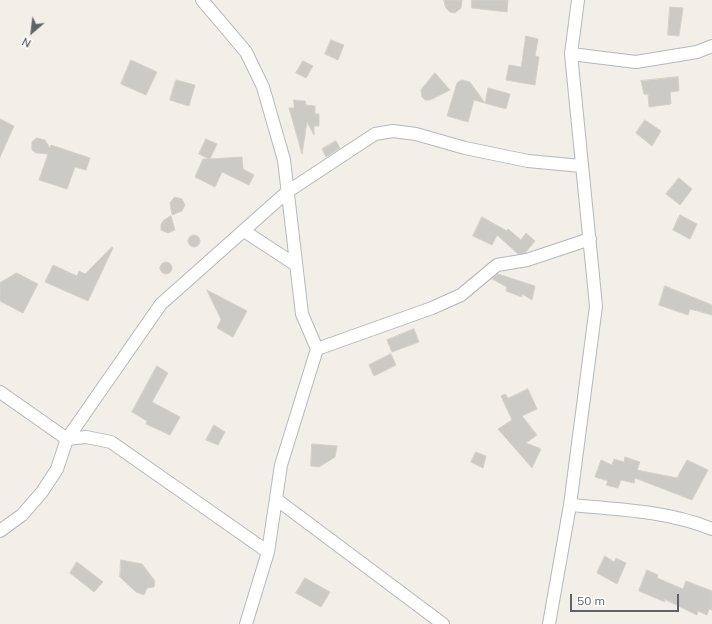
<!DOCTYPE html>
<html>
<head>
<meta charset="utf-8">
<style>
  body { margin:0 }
  #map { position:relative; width:712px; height:624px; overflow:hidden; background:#f1efe8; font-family:Mulish,sans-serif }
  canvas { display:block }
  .north { position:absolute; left:12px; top:12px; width:40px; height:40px; -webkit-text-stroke:3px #fff; paint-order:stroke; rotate:208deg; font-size:11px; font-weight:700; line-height:16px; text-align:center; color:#5f6368 }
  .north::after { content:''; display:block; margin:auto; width:14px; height:18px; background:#5f6368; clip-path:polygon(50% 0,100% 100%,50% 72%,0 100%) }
  .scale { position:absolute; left:570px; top:594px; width:109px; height:18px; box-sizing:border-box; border:2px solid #5f6368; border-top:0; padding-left:5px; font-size:12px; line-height:14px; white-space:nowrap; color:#5f6368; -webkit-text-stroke:3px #fff; paint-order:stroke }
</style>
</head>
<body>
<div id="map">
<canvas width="712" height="624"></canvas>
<div class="north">N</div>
<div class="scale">50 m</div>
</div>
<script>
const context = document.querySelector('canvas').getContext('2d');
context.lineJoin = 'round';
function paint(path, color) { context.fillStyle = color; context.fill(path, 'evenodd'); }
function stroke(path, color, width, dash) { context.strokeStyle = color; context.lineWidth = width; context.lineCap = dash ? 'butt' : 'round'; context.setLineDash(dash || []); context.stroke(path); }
const building = new Path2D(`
  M444,0H462L461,8L455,13L450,12L446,8Z
  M472,0H508L507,12L472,8Z
  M670,7L683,8L679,36L668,35Z
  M526,36L538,39L535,56L539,57L535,85L506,80L509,65L521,67Z
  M331,40L344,45L338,60L325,54Z
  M131,60L157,72L146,95L121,84Z
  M303,61L313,66L306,78L296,73Z
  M435,73L450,90L430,100H425L422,97L421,90Z
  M678,77L679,91L670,92L671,104L649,107L648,94H644L641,81Z
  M176,80L195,85L189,106L170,100Z
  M462,80L470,82L485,103L488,88L510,94L506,109L474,100L468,122L447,116L457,83Z
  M294,100L305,101L306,105L315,106V114H319V126H314V135L307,122L302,154L289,108H294Z
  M0,119L14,126L0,157Z
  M645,120L661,131L652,146L636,133Z
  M37,138L45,140L50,148L51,145L90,158L86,170L75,167L67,189L39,180L48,154L36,153L32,150V142Z
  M206,139L217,144L210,159L242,157L243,169L254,175L249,185L222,172L215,187L195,177L203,159H209L199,154Z
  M336,141L340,148L326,157L322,149Z
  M679,178L692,189L680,205L666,194Z
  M175,197L182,199L185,205L182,211L172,215L170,203Z
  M680,215L697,224L690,239L673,230Z
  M171,216L175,230L168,233L161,230V224L164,220Z
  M482,217L507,231L508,229L521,240L526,233L535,241L525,253L518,254L497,235L492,245L473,236Z
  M188 241a6 6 0 1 1 12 0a6 6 0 1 1-12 0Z
  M112,247L113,248L88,301L45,282L53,265L77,276L79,271L85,274Z
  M160 268a6 6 0 1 1 12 0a6 6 0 1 1-12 0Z
  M17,273L38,284L23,313L0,301V283Z
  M498,274L535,286L532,300L522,294V297L506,291L507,287L492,279Z
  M665,286L712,305V315L690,309L688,315L659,305Z
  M207,290L247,311L233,337L217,328L221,320Z
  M414,329L419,342L392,352L387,340Z
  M391,354L396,365L374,376L369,365Z
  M157,366L168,373L152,402L180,417L170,435L146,424L147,421L132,412Z
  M528,389L537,409L522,416L537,435L526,443L541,449L532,468L498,429L512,420L501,396L505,394L508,398Z
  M214,425L225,432L218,445L206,440Z
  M312,444L337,446L335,457L319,467L311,466Z
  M476,452L486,456L483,468L471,462Z
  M625,457L640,462L637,470L677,478L687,460L708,470L692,500L635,478L634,483L621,480L618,488L606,485L608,481L595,477L601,460L612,465L614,459L624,462Z
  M605,556L614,562L616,558L626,563L617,584L597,573Z
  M121,560L142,564L155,581L154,587L147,588L144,595L136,592L120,577Z
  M77,562L103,582L94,592L70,573Z
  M647,570L658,575L657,578L683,589L686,581L712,591V610L709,609L707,615L698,611L697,615L664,599L665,602L639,591Z
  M305,578L330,592L321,607L296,593Z`);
paint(building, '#cccac5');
stroke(building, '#d6d1c6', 1);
const street = new Path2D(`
  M202,0L246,52L263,87L284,160L302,314L317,349
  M571,54L636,62L697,52L712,46
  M244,231L296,265
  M0,392L67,439L86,437L111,442L268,552
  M276,499L443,624
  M570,505C617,509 668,511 712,529
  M0,531L22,515L42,492L57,469L67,439L161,304L287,192L375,134L393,131L416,134L465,148L528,161L581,166
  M246,624L268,552L281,465L317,349L432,308L461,295L497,265L527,260L590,239
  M549,624L570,505L596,306L571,54L578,0`);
stroke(street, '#b5b8bc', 14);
stroke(street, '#fff', 12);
</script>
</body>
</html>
